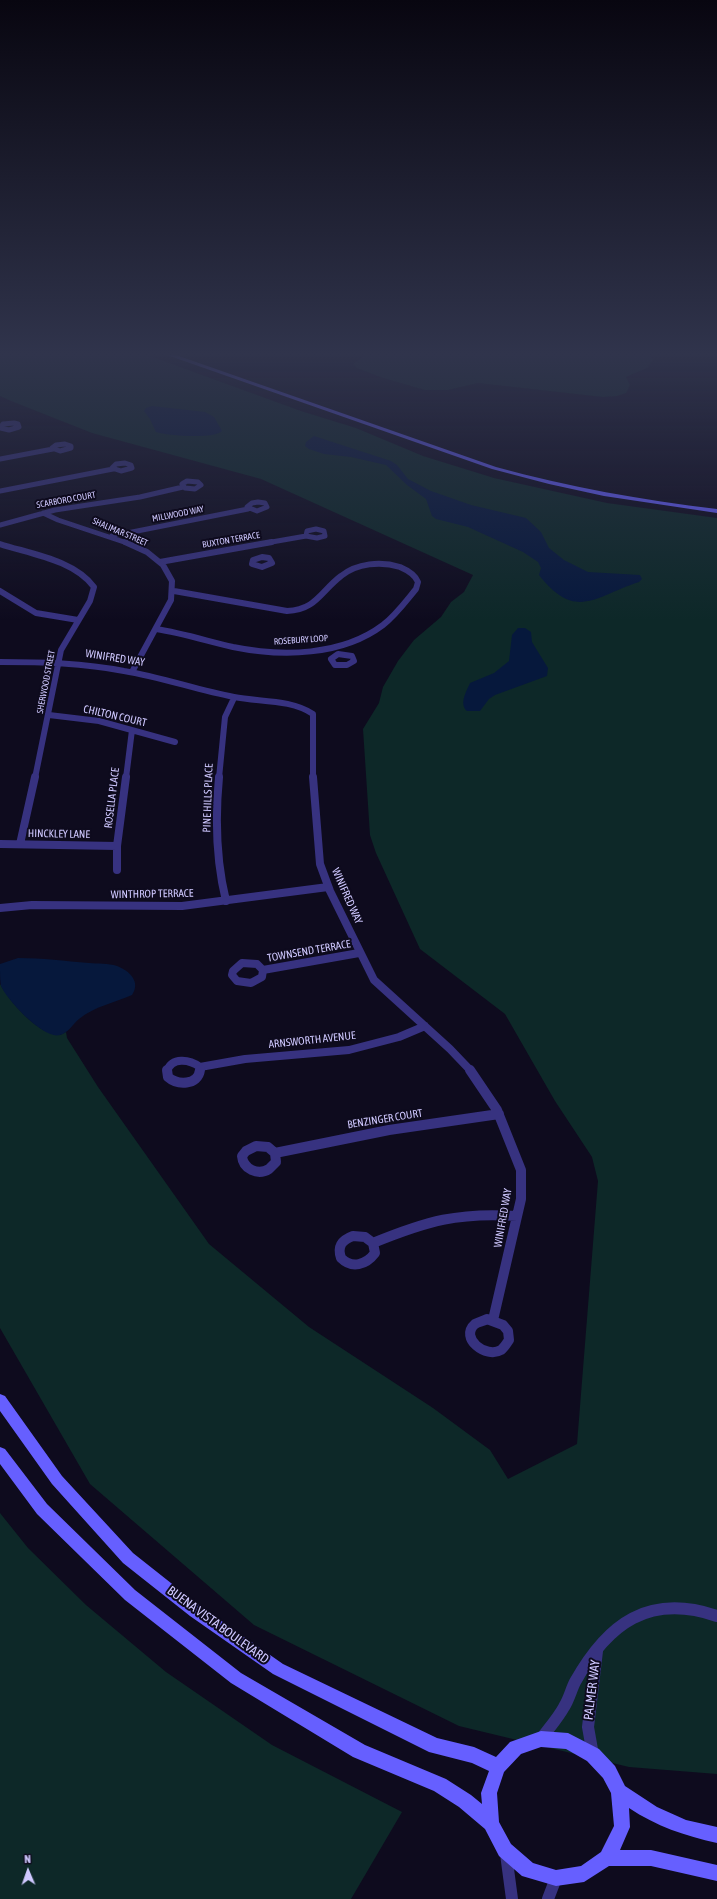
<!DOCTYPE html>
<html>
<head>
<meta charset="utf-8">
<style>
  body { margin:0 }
  #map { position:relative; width:717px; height:1899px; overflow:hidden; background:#0e0b1e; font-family:"Asap Condensed",sans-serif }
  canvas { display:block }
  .north { position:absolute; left:8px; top:1851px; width:40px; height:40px; -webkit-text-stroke:3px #0e0b1e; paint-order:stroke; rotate:358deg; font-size:11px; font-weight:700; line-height:16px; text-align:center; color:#cfc8ff }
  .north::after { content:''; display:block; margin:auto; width:14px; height:18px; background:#cfc8ff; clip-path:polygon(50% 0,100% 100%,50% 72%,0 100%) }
</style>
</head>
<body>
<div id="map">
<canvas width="717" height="1899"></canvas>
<div class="north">N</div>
</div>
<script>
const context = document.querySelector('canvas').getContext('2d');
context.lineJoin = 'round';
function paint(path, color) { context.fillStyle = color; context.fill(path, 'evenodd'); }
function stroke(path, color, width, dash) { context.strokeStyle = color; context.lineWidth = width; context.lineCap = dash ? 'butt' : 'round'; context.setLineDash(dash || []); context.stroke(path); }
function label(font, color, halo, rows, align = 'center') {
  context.font = font + ' "Asap Condensed",sans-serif'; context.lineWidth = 4; context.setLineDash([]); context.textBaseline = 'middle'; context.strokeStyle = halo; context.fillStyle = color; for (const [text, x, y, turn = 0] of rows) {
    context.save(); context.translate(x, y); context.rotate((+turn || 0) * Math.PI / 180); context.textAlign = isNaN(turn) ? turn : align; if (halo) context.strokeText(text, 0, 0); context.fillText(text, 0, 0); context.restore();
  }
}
paint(new Path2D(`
  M0,355H147L301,411L356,428L423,456L494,478L607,503L717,518V1774L629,1767L459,1726L254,1625L90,1484L0,1328V984C10,1001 24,1017 40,1028C45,1032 54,1033 60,1035L66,1032L67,1038L98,1087L209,1244L309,1327L433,1408L490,1450L508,1479L577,1444L598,1181L592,1157L555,1101L505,1014L420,949L376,853L370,835L363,729L379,703L383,687L398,661L414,640L441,617L451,602L464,592L473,575L261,479L92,433L11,401L0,396Z
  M365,355H649L653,360L647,368L626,377L630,385L626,393L617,396L603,397L478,383L448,390H425L383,378L357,368L353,364Z
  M0,1513L28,1548L86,1605L166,1672L272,1745L402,1812L351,1899H0Z`), '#0d2828');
paint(new Path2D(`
  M152,406L205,412L214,417L222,431C215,439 167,436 156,432L150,419L144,411L146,408Z
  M314,436L391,461L397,465L408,479L431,491L471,505L526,518L541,532L549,548L564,560L588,572L640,575L642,579L639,582C595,596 576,622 539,575L541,568L538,562L523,552L468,527L436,519L432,516L426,499L407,485L386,465L351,457L324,454L309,449L305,446L306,442Z
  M518,628H525L531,632L532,642L548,668L547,676L495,695L489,699L480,711H467C459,704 466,692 470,683L494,673L509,661L512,635Z
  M18,958C42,958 65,961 89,963C98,964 108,963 117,966C130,971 141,982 132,995C114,1003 95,1006 79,1019C73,1024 68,1033 60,1035C44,1040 7,1000 1,986C0,980 0,970 0,964Z`), '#06183c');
stroke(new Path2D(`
  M14,423L18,424L19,427L9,430L0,428L3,424Z
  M65,444L71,446V448L60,451L52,448L56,445Z
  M0,459L53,449
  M125,463L131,465L132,468L121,471L112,468L116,464Z
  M187,481L198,482L201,485L195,489L185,488L182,484Z
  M0,491L113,469
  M258,502L265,503L267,507L257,511L247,507L252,503Z
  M43,513L58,520L127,543
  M0,525L55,510L140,497L183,487
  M316,529L324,531L325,536L317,538L306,536L307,531Z
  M112,536L248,509
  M266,543L306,536`), '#373280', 5);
stroke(new Path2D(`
  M125,542L147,552L163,565L172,581L171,600L132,672
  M0,544C31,554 74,560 94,587L90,601L61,650L35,778
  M262,557L269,558L272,563L262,567L252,564L253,560Z
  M160,562L272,542
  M0,591L36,613L78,620
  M156,629C182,633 207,641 233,647C282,657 342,656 383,625C396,615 406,601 416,589L418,582C415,574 407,570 400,567C381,561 357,563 341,576C321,591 316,610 287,611L174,591
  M338,654L352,656L354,661L347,665H335L331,659Z
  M0,662C42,662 83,663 124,671C161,677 197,690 234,697C259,702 291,699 313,714V778
  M49,715L99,721L175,742
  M126,778L132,730
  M219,778L225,717L234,698`), '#373280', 6);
stroke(new Path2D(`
  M219,777C215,819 216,860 226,901
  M313,777L320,864L330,891L374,980L450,1049L471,1071
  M0,844L117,846
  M20,844L35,777
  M117,870V846L126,777
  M0,908L32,905L182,906L328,887
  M242,963L257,964L263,970L262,977L251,983L237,981L232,975L233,971Z
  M263,970L359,953
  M200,1067L245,1059L349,1050L399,1037L425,1026
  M167,1071C172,1057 189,1059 200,1067L199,1071`), '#373280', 8);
stroke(new Path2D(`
  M167,1070L168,1077C177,1085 198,1086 200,1070
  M470,1070L497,1110L521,1170V1199L493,1320
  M256,1146L268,1147L275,1153L276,1162C274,1164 271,1167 269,1169C258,1176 243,1169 242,1156L246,1151Z
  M275,1153L389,1130L499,1114
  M353,1236L365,1237L373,1243L375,1253C366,1265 352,1269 341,1258C337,1246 342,1240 353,1236Z
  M373,1243C427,1221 458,1212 517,1216
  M487,1319L503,1325L508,1331L509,1340C507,1343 504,1348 501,1350C486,1359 459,1338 475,1324C478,1322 484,1321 487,1319Z`), '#373280', 10);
stroke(new Path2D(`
  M541,1739C549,1728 558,1718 564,1707C569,1699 571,1690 575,1682C608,1623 649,1593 717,1616
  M593,1755L588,1727L597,1651
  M506,1854L512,1899
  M548,1899L556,1878`), '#373280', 12);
paint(new Path2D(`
  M167,355H176L496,467C569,487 642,500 717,509V513L604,496L549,484L492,469Z
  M0,1394L5,1396L62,1476L133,1553L200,1606L283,1664L437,1738L474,1747L496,1757L510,1742L541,1731L568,1733L599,1749L615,1766L625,1786L657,1807L686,1820L717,1827V1843C685,1836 656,1826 629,1808L630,1827L620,1850H651L717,1865V1881L651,1866H609L584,1882L556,1886L522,1876L499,1856L485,1829L459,1807L434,1791L353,1757L231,1683L125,1600L37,1514L0,1464V1447L5,1449L47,1504L135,1590L241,1673L365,1745L446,1779L471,1795L482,1804L481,1793L489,1771L472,1763L429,1752L273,1674L190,1616L123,1563L52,1484L0,1411ZM541,1747L566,1749L587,1761L603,1778L611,1793L614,1826L601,1852L581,1866L556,1870L533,1863L511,1844L499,1822L497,1793L504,1772L521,1754Z`), '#665fff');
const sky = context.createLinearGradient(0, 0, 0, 621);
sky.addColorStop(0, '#080610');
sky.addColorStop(0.57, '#30344c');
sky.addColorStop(1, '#30344c00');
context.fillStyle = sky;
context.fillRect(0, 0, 717, 621);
label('9px', '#cfc8ff', '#0e0b1e', [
  ["SCARBORO COURT",66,500,-10],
  ["MILLWOOD WAY",178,514,-11],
  ["SHALIMAR STREET",120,532,23],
  ["BUXTON TERRACE",231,540,-10],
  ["ROSEBURY LOOP",301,640,-4],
  ["SHERWOOD STREET",46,682,-79]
]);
label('11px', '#cfc8ff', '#0e0b1e', [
  ["WINIFRED WAY",115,658,9],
  ["CHILTON COURT",115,716,13],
  ["ROSELLA PLACE",112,798,-83],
  ["PINE HILLS PLACE",208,798,-88],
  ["HINCKLEY LANE",59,834,1],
  ["WINTHROP TERRACE",152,894,-1],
  ["WINIFRED WAY",347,896,66],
  ["TOWNSEND TERRACE",309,951,-10],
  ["ARNSWORTH AVENUE",312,1040,-6],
  ["BENZINGER COURT",385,1119,-9],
  ["WINIFRED WAY",503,1218,-80]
]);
label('13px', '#cfc8ff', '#0e0b1e', [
  ["BUENA VISTA BOULEVARD",218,1625,36],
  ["PALMER WAY",592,1690,-83]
]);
</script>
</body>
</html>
